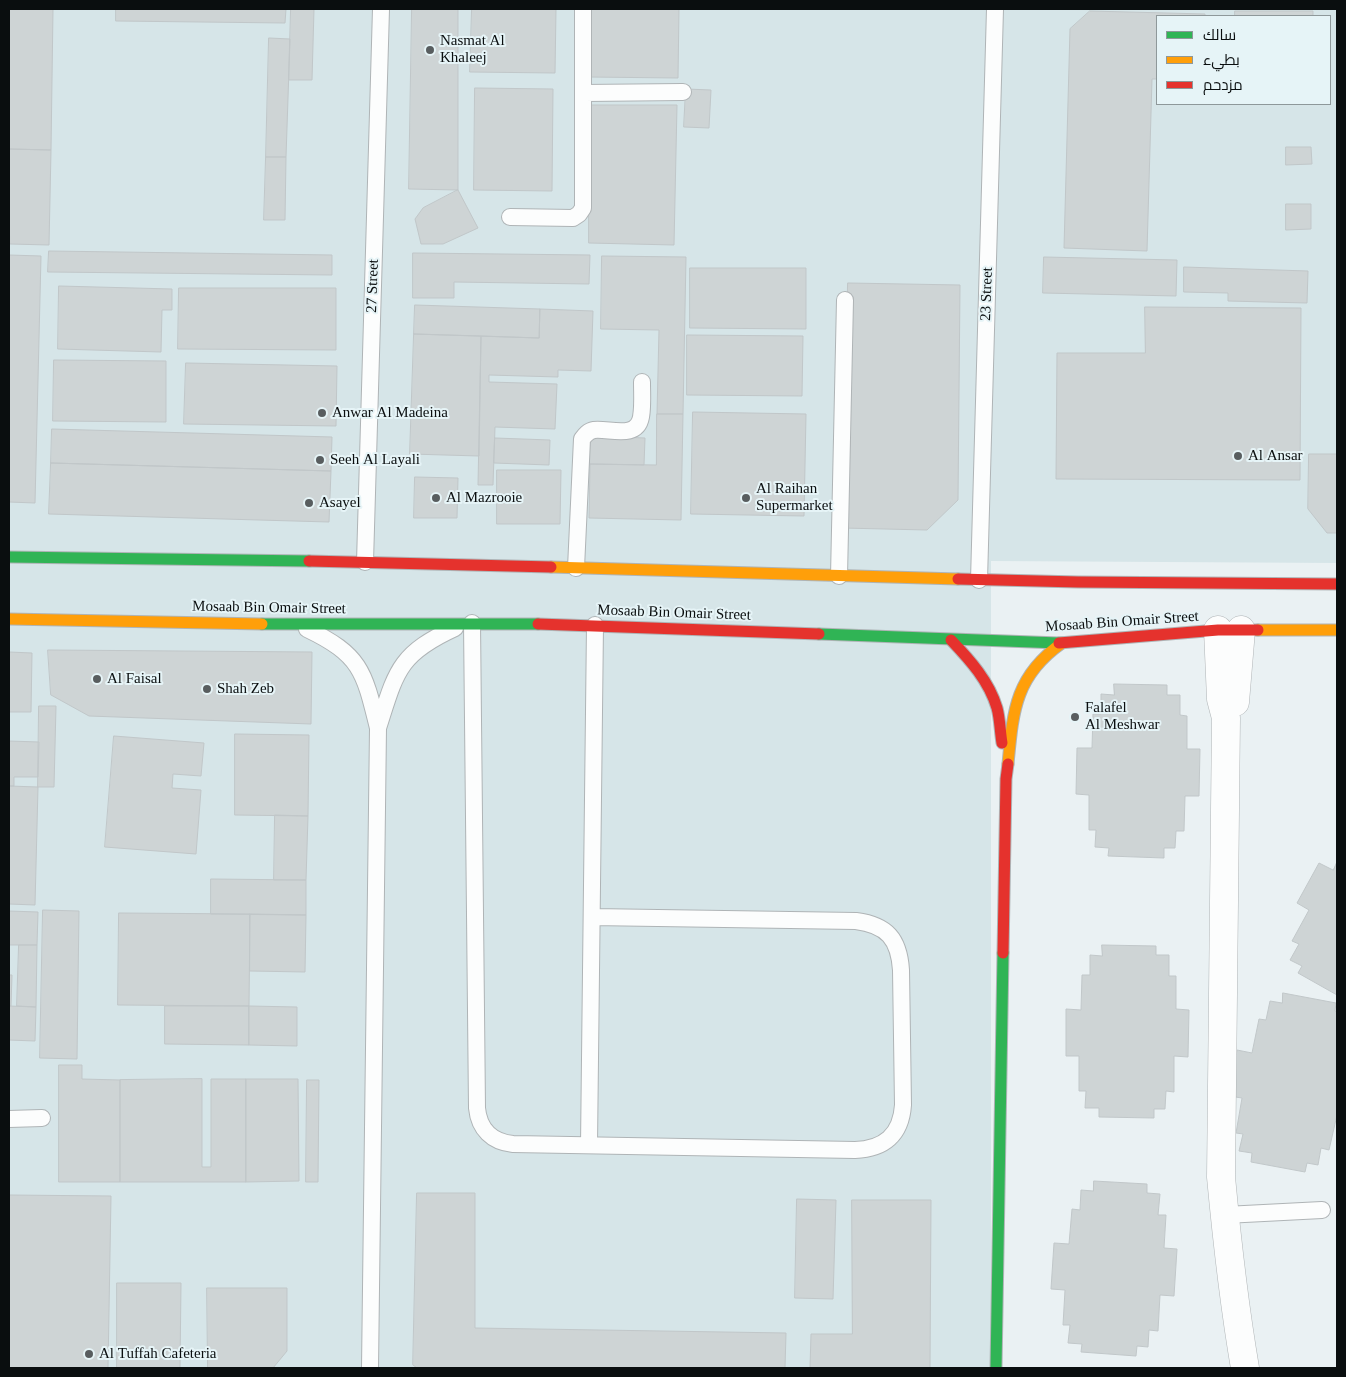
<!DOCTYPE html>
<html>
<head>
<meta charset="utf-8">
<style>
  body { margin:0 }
  #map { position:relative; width:1346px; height:1377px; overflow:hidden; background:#eaf1f3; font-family:"Times New Roman",Cairo,serif }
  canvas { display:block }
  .frame { position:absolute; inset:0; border:10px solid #0a0e0f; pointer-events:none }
  .legend { position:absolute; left:1156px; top:15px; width:175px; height:90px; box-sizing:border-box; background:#e6f4f7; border:1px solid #8e989a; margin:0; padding:6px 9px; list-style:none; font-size:15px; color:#0a0e0f }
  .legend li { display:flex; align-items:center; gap:10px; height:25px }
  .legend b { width:25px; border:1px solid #8e989a }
</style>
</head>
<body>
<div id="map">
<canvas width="1346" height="1377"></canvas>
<div class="frame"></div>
<ul class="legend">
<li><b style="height:6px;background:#30b455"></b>سالك</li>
<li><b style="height:6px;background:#ff9f0a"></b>بطيء</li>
<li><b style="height:6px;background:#e5322d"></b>مزدحم</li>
</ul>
</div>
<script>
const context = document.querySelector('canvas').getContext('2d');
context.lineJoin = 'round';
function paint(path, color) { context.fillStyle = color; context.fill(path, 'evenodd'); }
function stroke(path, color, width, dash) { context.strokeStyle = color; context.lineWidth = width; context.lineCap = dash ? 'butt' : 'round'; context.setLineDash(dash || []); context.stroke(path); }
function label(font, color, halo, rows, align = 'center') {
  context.font = font + ' "Times New Roman",serif'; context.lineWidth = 4; context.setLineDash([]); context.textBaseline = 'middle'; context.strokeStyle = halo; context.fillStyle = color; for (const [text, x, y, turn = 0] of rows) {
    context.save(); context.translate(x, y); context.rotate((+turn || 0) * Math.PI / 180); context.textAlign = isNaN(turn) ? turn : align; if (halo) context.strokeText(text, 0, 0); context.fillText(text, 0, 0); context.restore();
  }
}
paint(new Path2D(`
  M9,9H1337V563L991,561V1368H9ZM1157,16H1330V104H1157Z`), '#d6e5e8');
const building = new Path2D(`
  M9,9H53L51,150L9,149Z
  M116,9H286L285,23L116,21Z
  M291,9H314L312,80H289Z
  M412,9H458V190L409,189Z
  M472,9H556L555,73L470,72Z
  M588,9H679L678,78L587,77Z
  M1090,11L1205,14V16H1157V79H1152L1147,251L1064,248L1070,29Z
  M1235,11H1313V16H1235Z
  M269,38L290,39L286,157H266Z
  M475,88L553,89L552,191L474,190Z
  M686,89L711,90L709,128L684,127Z
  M589,105H677L674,245L589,243Z
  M1286,147H1311L1312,164L1286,165Z
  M9,149L51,150L49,245L10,244Z
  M266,157H286L285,220H264Z
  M458,190L478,228L443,244H421L415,219L423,208Z
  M1286,204H1311V229L1286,230Z
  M49,251L332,255V275L48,272Z
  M413,253L590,255L589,284L454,282V298H413Z
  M9,255L41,256L35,503L9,502Z
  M602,256L686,257L683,414H657L659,330L601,329Z
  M1044,257L1177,260L1176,296L1043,293Z
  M1184,267L1308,271L1307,303L1228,301V293L1184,292Z
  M690,268H806V329L690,328Z
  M848,283L960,285L958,500L927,530L842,528Z
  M59,286L172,289V310H162L161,352L58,349Z
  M179,288H336V350L178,349Z
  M415,305L540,309L539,338L414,334Z
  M1145,307L1301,308L1300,480L1056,479L1057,353H1145Z
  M540,309L593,311L591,371L558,370V377L489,375V382L557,384L555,429L495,427L493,485H478L481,336L539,338Z
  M414,334L481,336L479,456L410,454Z
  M687,335L803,336L802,396L687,395Z
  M54,360L166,361V422L53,421Z
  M186,363L337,366L336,426L184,424Z
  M693,412L806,414L804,516L691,514Z
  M657,414H683L681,520L589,518L590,464L656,465Z
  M52,429L332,437L331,471L51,463Z
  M590,436L645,438L644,465L590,464Z
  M495,438L550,440L549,465L494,463Z
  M1309,454H1337V533H1327L1308,509Z
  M51,463L331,471L329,522L49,514Z
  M497,470H561L560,524H497Z
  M415,477L458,478L457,518H414Z
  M48,650L312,652L311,724L89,716L51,695Z
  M9,652L32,653L31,712H9Z
  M1114,684L1167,685V695H1180V715L1187,716V749H1200L1199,796H1185L1184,831H1176L1175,848H1164V858L1108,856L1109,848L1095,847L1096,830H1089V795L1076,794L1077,748H1092L1093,714H1101V694L1114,695Z
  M39,706H56L54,787H38Z
  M235,734L309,735L308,816L235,815Z
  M114,736L204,743L201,776L173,774L172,788L201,790L196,854L105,847Z
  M9,741L39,742L38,777H14V786H9Z
  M9,786L38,787L35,905L9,904Z
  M275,815L308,816L306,880H274Z
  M1337,862V995L1298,973L1302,966L1290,960L1299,944L1292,941L1309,910L1297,903L1319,863L1333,870Z
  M211,879L306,880V915L211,914Z
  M43,910L79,911L77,1059L40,1058Z
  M9,911L38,912L37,945H9Z
  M119,913L250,914L249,1006L118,1005Z
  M250,914L306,915L305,972L250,971Z
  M19,945H37L36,1007L17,1006Z
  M1102,945L1156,946V955H1169V976H1176V1009L1189,1010L1188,1057L1174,1056V1092L1166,1091L1165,1109H1154V1118L1099,1117V1108H1085L1086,1091H1079V1056H1066V1009L1081,1010L1082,975H1090V955L1102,956Z
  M9,975H12L11,1006H9Z
  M1283,993L1336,1003L1335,1011L1337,1012V1115L1329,1150L1321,1148L1318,1165L1307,1163L1305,1172L1251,1162L1252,1153L1239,1151L1243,1134L1236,1133L1242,1098L1229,1096L1237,1050L1252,1053L1259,1019L1266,1020L1270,1001L1282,1003Z
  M9,1006L36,1007L35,1041L9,1040Z
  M165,1006H249V1045L165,1044Z
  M249,1006L297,1007V1046L249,1045Z
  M59,1065H82V1079L120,1080V1182H59Z
  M202,1079V1167H211V1079H246V1182H120V1080Z
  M246,1079H298L299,1181L246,1182Z
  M307,1080H319L318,1182H306Z
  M1094,1181L1147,1184V1193L1160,1194L1158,1215H1166L1164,1248L1177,1249L1174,1296L1160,1295L1158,1331L1149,1330L1148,1347L1137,1346L1136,1356L1081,1352L1082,1344L1068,1343L1070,1325H1063L1065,1290L1051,1289L1054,1243L1069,1244L1072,1209L1080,1210L1081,1190L1093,1191Z
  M417,1193H475V1328L786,1333L785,1368H417L413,1365Z
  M9,1195L111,1196L108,1368H9Z
  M797,1199L836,1200L833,1299L795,1298Z
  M852,1200H931L930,1368H810L811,1334H852Z
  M117,1283H181L180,1368H117Z
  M207,1288H287V1351L273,1368H208Z`);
paint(building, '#ced4d5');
stroke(building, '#c1c7c9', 1);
const lane = new Path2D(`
  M584,93L683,92
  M510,217L573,218L579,214L583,208V9
  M365,562L381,9
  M576,568L582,439C585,435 588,431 594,430C609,428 637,440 641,417C643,406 642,394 642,382
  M839,576L845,300
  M979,580L995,9
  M472,623L477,1108C479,1129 492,1142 513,1144L855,1150C884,1149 901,1135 903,1105L901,970C899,939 887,925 856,921L592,917
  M307,629C361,655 364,671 378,728L370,1368
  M378,728C396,672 398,654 455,628
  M9,1119L42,1118
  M589,1145L595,625
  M1225,1215L1322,1210`);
const street = new Path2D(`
  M1218,630L1221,699L1226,718L1221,1177C1227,1241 1234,1304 1245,1368
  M1235,702L1241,630`);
const fast = new Path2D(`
  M9,557L309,561
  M262,624H538
  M819,634L1059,643
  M996,1368L1003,953`);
const slow = new Path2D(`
  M551,567L958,579
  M9,619L262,624
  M1258,630H1337
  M1008,764C1013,711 1015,676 1062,643`);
const jam = new Path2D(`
  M309,561L551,567
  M958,579L1078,582L1337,584
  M538,624L819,634
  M951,640C970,660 989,681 997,708C1000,719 1000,731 1002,743
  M1059,643L1218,630H1258
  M1003,953L1006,779L1008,764`);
stroke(lane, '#afb4b6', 18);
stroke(street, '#afb4b6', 29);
stroke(fast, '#afb4b6', 13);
stroke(slow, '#afb4b6', 13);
stroke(jam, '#afb4b6', 13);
stroke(lane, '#fcfdfd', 16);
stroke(street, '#fcfdfd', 28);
stroke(fast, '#30b455', 11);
stroke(slow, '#ff9f0a', 11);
stroke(jam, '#e5322d', 11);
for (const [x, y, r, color] of [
  [430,50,5,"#585d5f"],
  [322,413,5,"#585d5f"],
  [1238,456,5,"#585d5f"],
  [320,460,5,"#585d5f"],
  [436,498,5,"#585d5f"],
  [746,498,5,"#585d5f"],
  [309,503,5,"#585d5f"],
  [97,679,5,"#585d5f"],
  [207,689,5,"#585d5f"],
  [1075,717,5,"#585d5f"],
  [89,1354,5,"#585d5f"]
]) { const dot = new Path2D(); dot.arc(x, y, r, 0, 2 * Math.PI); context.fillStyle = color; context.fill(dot); stroke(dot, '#e6f4f7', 2); }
label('15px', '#0a0e0f', '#e6f4f7', [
  ["Nasmat Al",440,41],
  ["Khaleej",440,58],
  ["Anwar Al Madeina",332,413],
  ["Al Ansar",1248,456],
  ["Seeh Al Layali",330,460],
  ["Al Raihan",756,489],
  ["Supermarket",756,506],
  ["Al Mazrooie",446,498],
  ["Asayel",319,503],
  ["Al Faisal",107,679],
  ["Shah Zeb",217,689],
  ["Falafel",1085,708],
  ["Al Meshwar",1085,725],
  ["Al Tuffah Cafeteria",99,1354]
], 'left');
label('15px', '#0a0e0f', '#e6f4f7', [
  ["27 Street",373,286,-88],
  ["23 Street",987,294,-88],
  ["Mosaab Bin Omair Street",269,608,1],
  ["Mosaab Bin Omair Street",674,613,2],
  ["Mosaab Bin Omair Street",1122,622,-4]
]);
</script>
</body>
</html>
